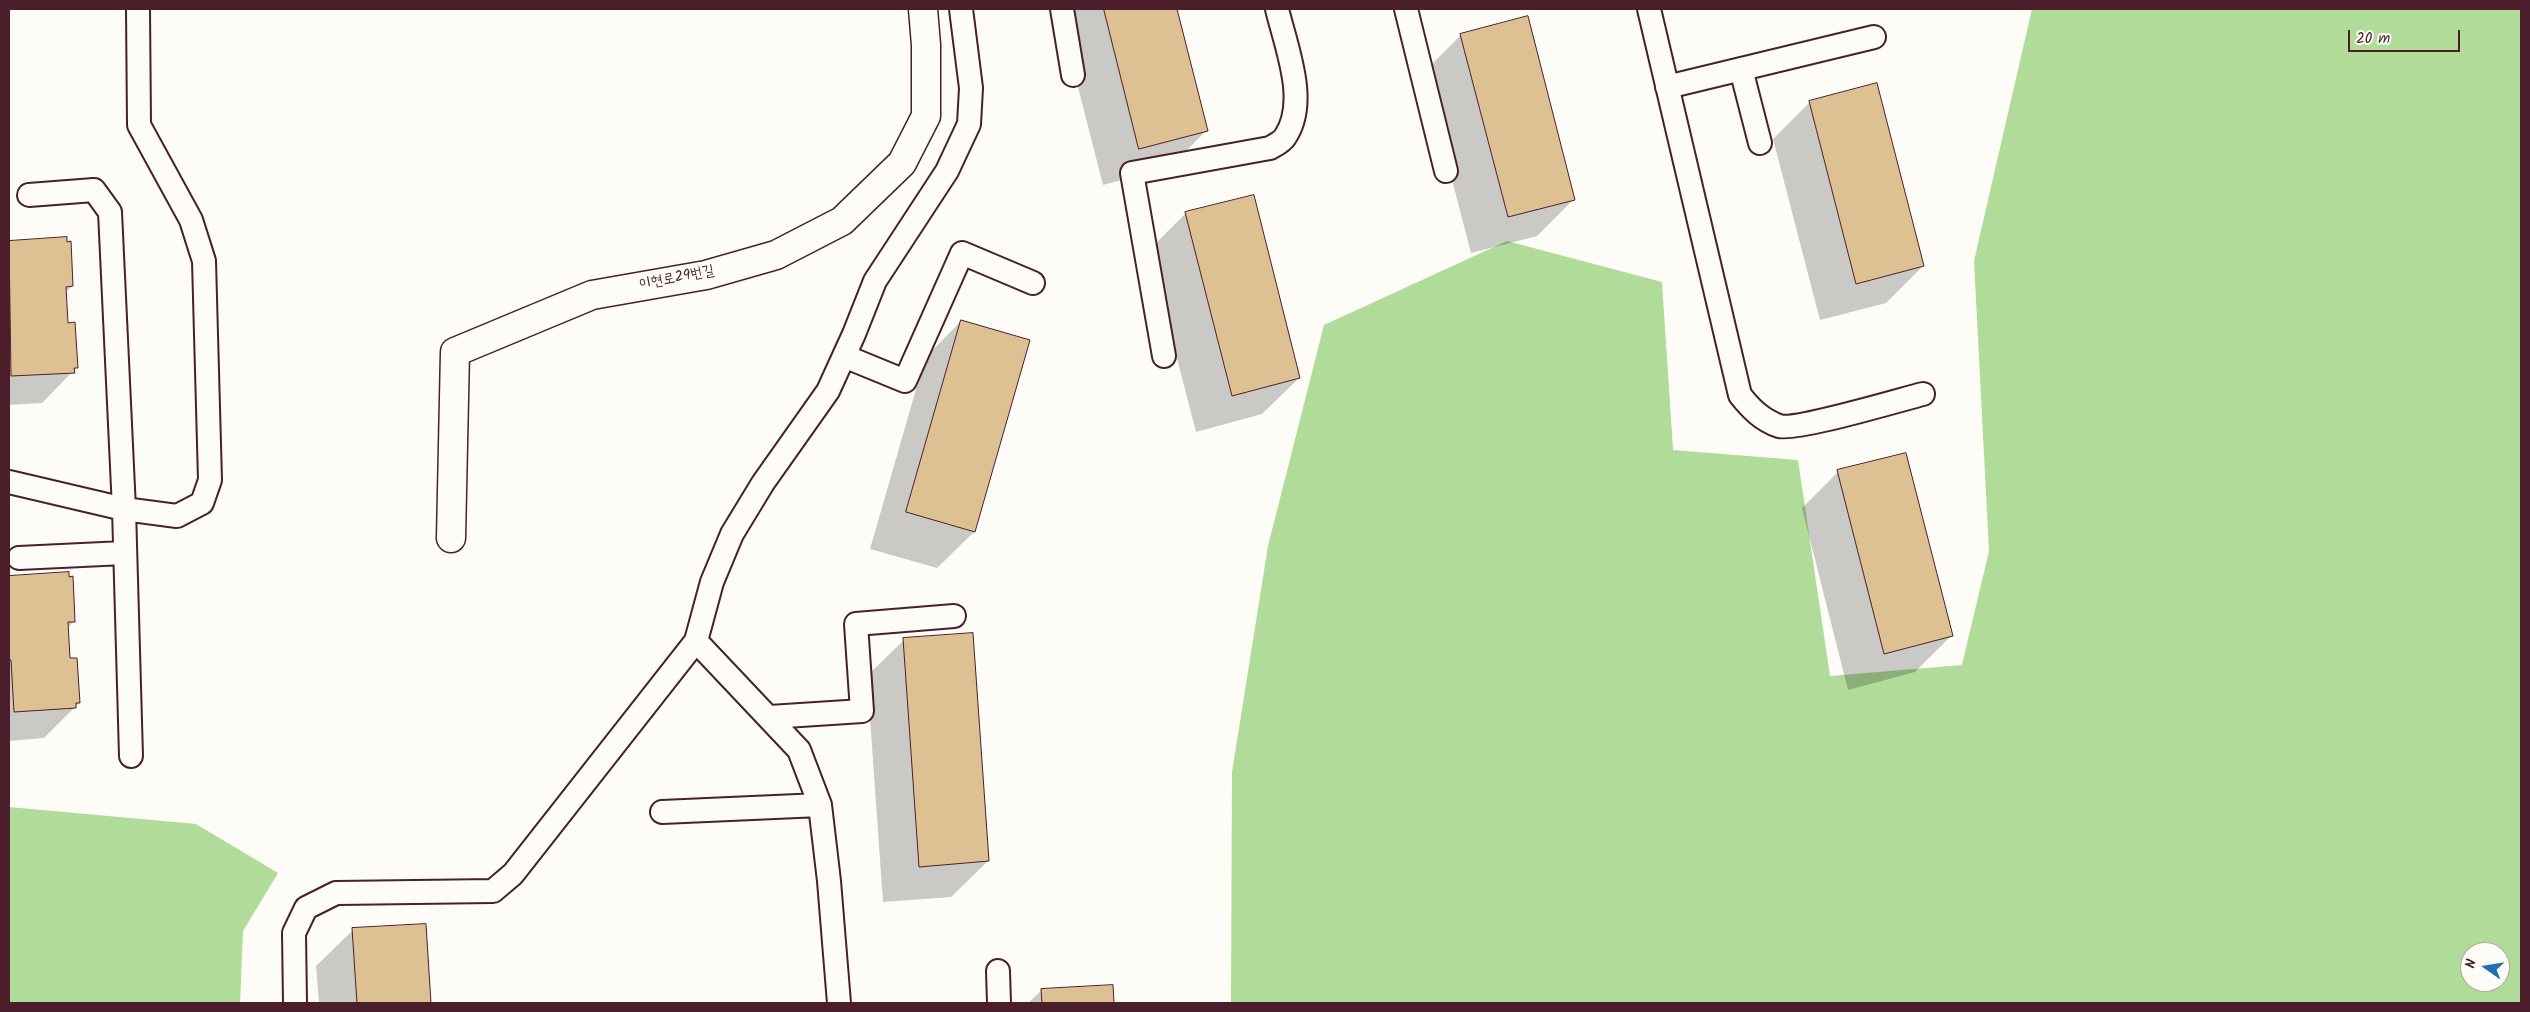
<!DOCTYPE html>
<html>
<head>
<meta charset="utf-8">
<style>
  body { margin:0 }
  #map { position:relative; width:2530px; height:1012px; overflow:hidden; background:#fdfcf7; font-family:Kalam,sans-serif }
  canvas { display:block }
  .frame { position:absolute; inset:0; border:10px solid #4a1f2b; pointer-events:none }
  .north { position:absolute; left:2460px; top:942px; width:50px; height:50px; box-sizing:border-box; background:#fdfcf7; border:1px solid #b5a4a5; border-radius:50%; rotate:283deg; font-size:14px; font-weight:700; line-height:20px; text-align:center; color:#4a1f2b }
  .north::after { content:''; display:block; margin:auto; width:18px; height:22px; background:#1f6fb2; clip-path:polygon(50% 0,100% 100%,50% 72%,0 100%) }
  .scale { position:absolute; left:2348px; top:30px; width:112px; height:22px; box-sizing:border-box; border:2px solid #4a1f2b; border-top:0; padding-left:6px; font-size:15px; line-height:18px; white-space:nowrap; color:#4a1f2b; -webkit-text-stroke:4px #fdfcf7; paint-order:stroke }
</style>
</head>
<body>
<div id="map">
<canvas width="2530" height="1012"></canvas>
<div class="frame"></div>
<div class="north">N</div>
<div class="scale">20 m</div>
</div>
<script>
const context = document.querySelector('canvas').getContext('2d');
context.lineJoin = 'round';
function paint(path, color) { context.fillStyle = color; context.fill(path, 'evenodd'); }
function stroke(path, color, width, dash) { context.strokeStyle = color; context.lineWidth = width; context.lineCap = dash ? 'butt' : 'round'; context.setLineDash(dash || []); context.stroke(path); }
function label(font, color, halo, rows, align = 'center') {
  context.font = font + ' Kalam,"Poor Story",sans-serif'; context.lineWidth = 4; context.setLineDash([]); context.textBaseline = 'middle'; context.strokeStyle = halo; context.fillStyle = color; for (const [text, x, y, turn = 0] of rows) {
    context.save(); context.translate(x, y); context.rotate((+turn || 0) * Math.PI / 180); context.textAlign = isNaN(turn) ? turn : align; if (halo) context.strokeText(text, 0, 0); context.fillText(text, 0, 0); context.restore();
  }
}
paint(new Path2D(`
  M2032,9H2521V1003H1231L1232,772L1268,546L1324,325L1507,241L1662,282L1673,450L1798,460L1830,676L1962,665L1989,551L1974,261ZM2470,952H2500V982H2470Z
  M9,807L196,824L278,873L243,931L240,1003H9Z`), '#b0db99');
paint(new Path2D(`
  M1058,9H1175L1206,131L1170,167L1103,185Z
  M1461,35L1574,199L1537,236L1471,253L1424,72Z
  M1810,102L1923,266L1886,303L1820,320L1773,139Z
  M1186,213L1299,378L1262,414L1196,432L1149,250Z
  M65,238L72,286L65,293L67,324L77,367L42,403L9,405V242Z
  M961,321L974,532L937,568L870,549L925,358Z
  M1838,472L1951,636L1915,672L1848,690L1802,508Z
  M68,574L74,621L67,629L69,660L79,703L44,738L9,741V577Z
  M904,640L988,861L951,897L883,902L867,676Z
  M425,925L430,1003H319L316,966L353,930Z
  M1112,986L1113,1003H1028L1042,990Z`), '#0003');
const building = new Path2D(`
  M1104,9H1177L1208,131L1139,149Z
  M1528,16L1575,200L1508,217L1460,34Z
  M1877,83L1924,266L1856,284L1809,101Z
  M1254,195L1300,378L1232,396L1185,212Z
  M67,237V242L71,241L73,286L66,287L68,323L75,322L78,368H74L75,373L11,376L9,241Z
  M961,320L1030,340L975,532L906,512Z
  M1906,453L1953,636L1884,654L1837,470Z
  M69,572V577L73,576L75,622H68L70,658H77L80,703H76V708L14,712L11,660H9V576Z
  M973,633L989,861L919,867L903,638Z
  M426,924L431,1003H357L352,928Z
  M1113,985L1114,1003H1042L1041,989Z`);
paint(building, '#dec192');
stroke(building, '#4a1f2b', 1);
const service = new Path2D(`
  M1062,9L1073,75
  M1406,9L1446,171
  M1649,9L1740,395C1751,409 1762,420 1779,426C1796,431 1899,400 1923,394
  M1741,69L1760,143
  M1667,87L1874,37
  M29,195L94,190L110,212L124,509L131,756
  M844,356L905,381L962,253L1033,283
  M1164,356L1132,173L1270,148C1275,145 1282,142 1285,137C1309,102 1286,47 1277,9
  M9,482L124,509L177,516L202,503L210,480L204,261L191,220L139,125L138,9
  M19,558L124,553
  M770,717L862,711L856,624L954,616
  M662,812L820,805
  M998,971L999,1003
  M295,1003L294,933L306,908L336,893L493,891L513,874L696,641
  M839,1003L829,881L820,805L799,750L696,641L712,582L732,534L763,483L828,391L854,334L875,281L947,171L969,124L971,88L961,9`);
const minor = new Path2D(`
  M451,538L455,352L592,295L706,275L776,255L842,221L902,163L926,116V45L923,9`);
stroke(service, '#4a1f2b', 26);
stroke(minor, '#4a1f2b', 31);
stroke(service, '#fdfcf7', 22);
stroke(minor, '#fdfcf7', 28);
label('15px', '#4a1f2b', '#fdfcf7', [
  ["이현로29번길",677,279,-11]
]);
</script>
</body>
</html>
